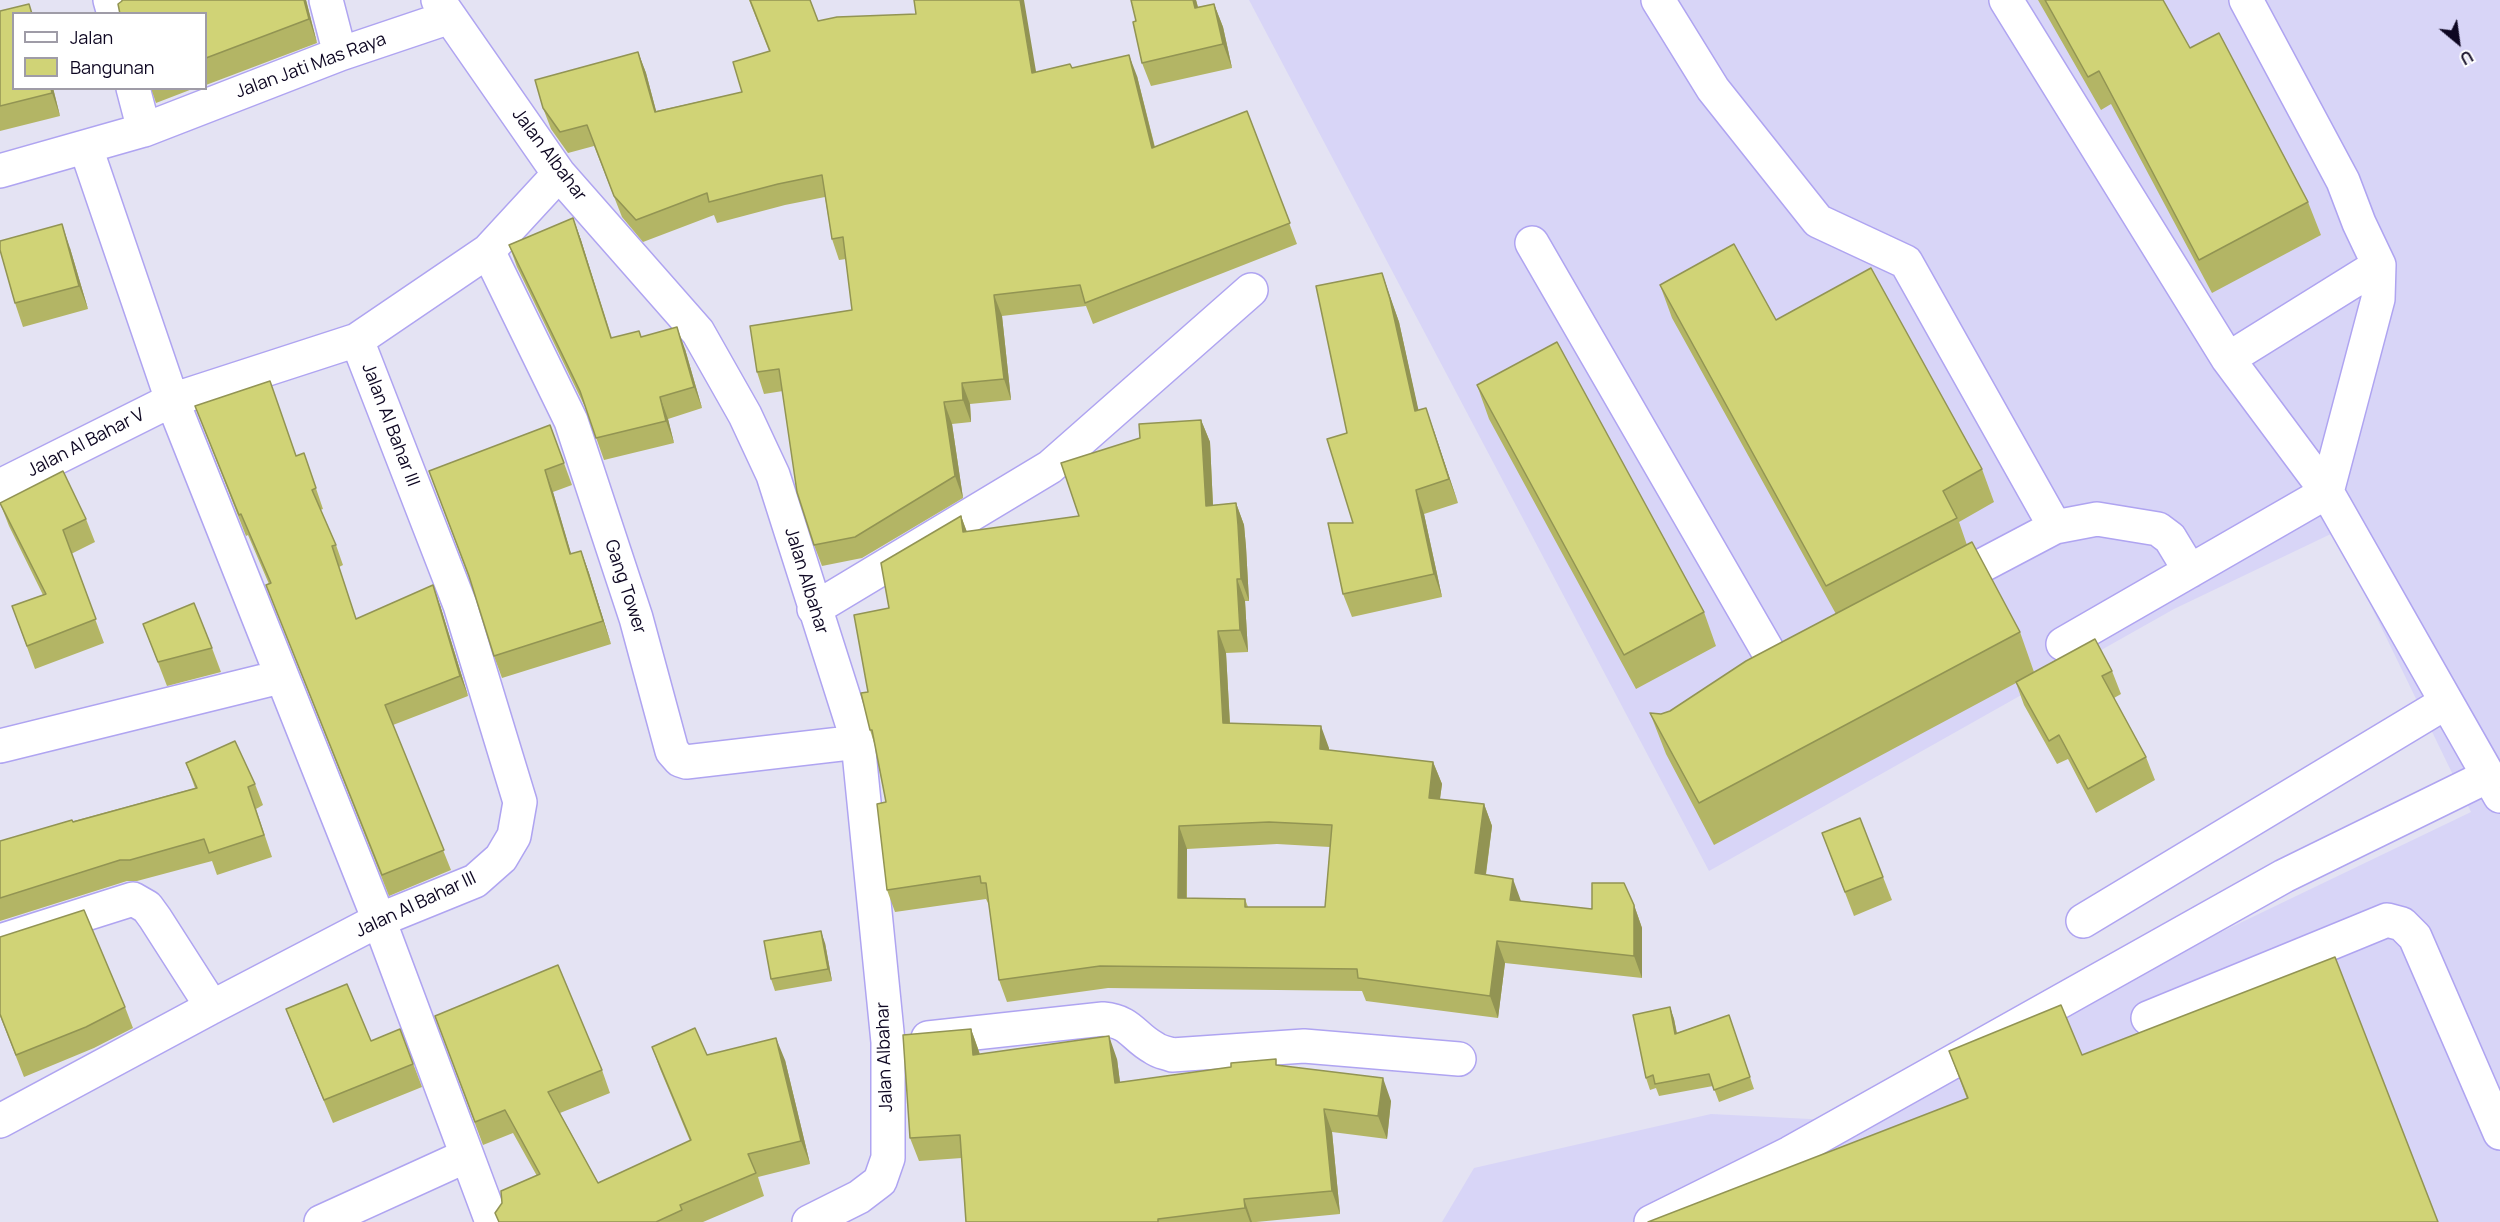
<!DOCTYPE html>
<html>
<head>
<meta charset="utf-8">
<style>
  body { margin:0 }
  #map { position:relative; width:2500px; height:1222px; overflow:hidden; background:#e4e3f3; font-family:Manrope,sans-serif }
  canvas { display:block }
  .legend { position:absolute; left:12px; top:12px; width:195px; height:78px; box-sizing:border-box; background:#fff; border:2px solid #9f9ca7; margin:0; padding:8px 10px; list-style:none; font-size:18px; color:#0e0722 }
  .legend li { display:flex; align-items:center; gap:12px; height:30px }
  .legend b { width:30px; border:2px solid #9f9ca7 }
  .north { position:absolute; left:2428px; top:12px; width:60px; height:60px; -webkit-text-stroke:4px #fff; paint-order:stroke; rotate:151deg; font-size:16px; font-weight:700; line-height:24px; text-align:center; color:#0e0722 }
  .north::after { content:''; display:block; margin:auto; width:21px; height:27px; background:#0e0722; clip-path:polygon(50% 0,100% 100%,50% 72%,0 100%) }
</style>
</head>
<body>
<div id="map">
<canvas width="2500" height="1222"></canvas>
<ul class="legend">
<li><b style="height:8px;background:#fff"></b>Jalan</li>
<li><b style="height:16px;background:#d0d376"></b>Bangunan</li>
</ul>
<div class="north">U</div>
</div>
<script>
const context = document.querySelector('canvas').getContext('2d');
context.lineJoin = 'round';
function paint(path, color) { context.fillStyle = color; context.fill(path, 'evenodd'); }
function stroke(path, color, width, dash) { context.strokeStyle = color; context.lineWidth = width; context.lineCap = dash ? 'butt' : 'round'; context.setLineDash(dash || []); context.stroke(path); }
function label(font, color, halo, rows, align = 'center') {
  context.font = font + ' Manrope,sans-serif'; context.lineWidth = 4.5; context.setLineDash([]); context.textBaseline = 'middle'; context.strokeStyle = halo; context.fillStyle = color; for (const [text, x, y, turn = 0] of rows) {
    context.save(); context.translate(x, y); context.rotate((+turn || 0) * Math.PI / 180); context.textAlign = isNaN(turn) ? turn : align; if (halo) context.strokeText(text, 0, 0); context.fillText(text, 0, 0); context.restore();
  }
}
paint(new Path2D(`
  M1249,0H2500V1222H1442L1474,1168L1711,1114L1830,1120L2471,812L2335,532L2174,609L1709,871Z`), '#d8d5f7');
const minor = new Path2D(`
  M110,0L114,14
  M326,0L340,54
  M438,0L559,174L698,332L745,415L773,475L858,742L888,1042V1158L880,1181L859,1197L809,1222
  M1658,0L1713,89L1818,221L1906,262L2055,527
  M2006,0L2228,359L2327,492L2500,796
  M133,88L144,130
  M86,148L172,400L379,920L492,1222
  M0,171L144,130L340,54L450,17
  M1532,243L1780,672
  M488,251L571,421L636,618L672,751L680,760L686,762L858,742
  M2228,359L2379,265
  M0,486L172,400L357,340L488,251L559,174
  M1945,585L2055,527L2097,519L2158,529L2170,538L2190,571
  M814,609L1050,467L1251,290
  M2063,644L2327,492L2378,299L2379,265L2359,223L2343,181L2246,0
  M0,746L280,677
  M2083,921L2445,703
  M0,941L133,899L147,907L155,918L212,1007
  M2148,1018L2387,920L2402,924L2415,937L2500,1133
  M928,1038L1103,1019C1132,1022 1132,1036 1154,1048C1159,1052 1167,1053 1172,1055L1304,1046L1459,1059
  M0,1121L212,1007L379,920L475,881L501,858L514,836L520,802L460,605L357,340
  M321,1222L466,1156
  M1651,1222L1790,1153L2284,876L2488,776`);
stroke(minor, '#afa4f1', 36);
stroke(minor, '#fff', 33);
paint(new Path2D(`
  M306,0L317,43L206,85V14L122,1Z
  M749,0H810L818,21L1036,72L1072,68L1137,76L1155,147L1247,111L1297,244L1093,324L1086,306L1002,316L1011,400L970,404L971,422L952,424L963,498L862,558L822,566L814,545L783,391L764,394L757,372L852,310L846,259L839,260L832,239L825,197L785,205L717,223L714,215L643,242L622,217L594,146L568,153L551,129L543,108L638,52L646,73L656,111L742,92L769,51Z
  M1196,0L1198,7L1214,4L1223,27L1232,68L1151,86L1142,63Z
  M2038,0H2163L2190,48L2308,202L2321,235L2212,293L2111,104L2101,110Z
  M0,11L14,88H53L60,116L0,131Z
  M151,88H195L156,103Z
  M573,218L581,240L612,338L641,336L685,349L702,408L668,419L674,443L604,460L586,409L517,267L509,245Z
  M70,248L88,309L23,327L15,303Z
  M1660,285L1776,320L1982,469L1994,502L1959,522L1967,545L2020,632L2034,672L2112,671L2121,694L2114,698L2146,757L2155,780L2096,813L2068,759L2057,764L2024,705L2016,683L1714,845L1666,754L1650,713L1661,714L1670,711L1836,614L1672,318Z
  M1390,297L1399,322L1418,410L1434,431L1458,503L1424,514L1442,597L1352,617L1343,594L1353,523Z
  M1477,385L1704,612L1716,646L1636,689L1489,419Z
  M195,406L296,456L304,453L323,509L320,510L336,545L343,565L339,567L356,619L440,605L468,696L393,725L451,870L389,896L274,605L266,585L269,584L248,535L246,536Z
  M1201,420L1210,442L1213,505L1236,503L1244,525L1246,547L1249,601H1245L1248,652L1226,653L1230,723L1329,748V750L1433,762L1442,784L1440,799L1484,804L1492,826L1486,875L1521,901L1592,909L1634,905L1642,928V978L1505,963L1498,1018L1366,1001L1362,991L1108,988L1007,1002L999,980L989,905L986,899L895,912L887,890L886,802L875,746L870,730L868,692L889,608L961,516L967,532L1079,516ZM1277,844L1330,847L1325,907H1248L1245,899L1187,898V849Z
  M550,425L572,485L553,492L571,554L581,551L589,573L611,644L502,678L494,656L471,583L429,471Z
  M0,503L86,519L95,542L71,554L104,643L35,669L12,606L43,595L9,526Z
  M143,624L212,648L221,672L167,686Z
  M186,763L255,784L263,805L256,809L272,857L217,875L212,861L137,881H127L0,921V841L195,788Z
  M1822,833L1883,877L1892,900L1854,916Z
  M0,937L125,1007L133,1028L94,1048L24,1077L0,1016Z
  M825,943L832,981L775,991L771,979Z
  M1670,1007L1674,1019L1677,1033L1729,1015L1754,1089L1719,1102L1713,1086L1659,1096L1656,1088L1650,1090L1646,1078Z
  M286,1009L371,1041L400,1029L422,1087L333,1123L295,1032Z
  M435,1016L602,1070L610,1093L560,1113L598,1183L690,1141L660,1069L652,1047L707,1055L785,1060L810,1164L758,1177L764,1196L703,1222H499L495,1213L537,1176L513,1133L483,1145Z
  M971,1029L980,1054L1117,1059L1120,1082L1278,1065L1391,1101L1387,1139L1332,1132L1340,1214L1256,1222H966L962,1158L919,1161L910,1138Z
  M1949,1051L2082,1055L1967,1099Z`), '#b3b565');
paint(new Path2D(`
  M304,0H306L317,43L309,19Z
  M1020,0H1024L1040,95L1032,73Z
  M1193,0H1196L1204,31L1195,8Z
  M1214,4L1223,27L1232,68L1223,44Z
  M638,52L646,73L662,133L655,112Z
  M1129,55L1137,76L1160,169L1152,148Z
  M51,88H53L60,116L52,93Z
  M573,218L581,240L618,360L611,338Z
  M62,224L70,248L88,309L79,286Z
  M1382,273L1399,322L1424,435L1415,411Z
  M994,295L1002,316L1011,400L1004,379Z
  M677,327L685,349L702,408L694,387Z
  M962,383L970,404L971,422L963,400Z
  M660,397L668,419L674,443L666,421Z
  M944,402L952,424L963,498L955,476Z
  M1426,408L1434,431L1458,503L1449,479Z
  M1201,420L1210,442L1214,528L1206,506Z
  M545,470L553,492L578,577L570,554Z
  M1416,490L1424,514L1442,597L1434,574Z
  M1236,503L1244,525L1246,547L1249,601L1241,579Z
  M961,516L969,538L963,532Z
  M581,551L589,573L611,644L603,621Z
  M1237,579L1245,601L1248,652L1240,630Z
  M433,585L440,605L468,696L460,676Z
  M1218,631L1226,653L1231,745L1223,723Z
  M1321,726L1329,748L1328,771L1320,749Z
  M1433,762L1442,784L1437,820L1429,798Z
  M1484,804L1492,826L1483,895L1475,873Z
  M1179,826L1187,849L1186,921L1178,898Z
  M1513,879L1521,901L1510,900Z
  M1634,905L1642,928V978L1634,956Z
  M821,931L825,943L832,981L828,969Z
  M1497,941L1505,963L1498,1018L1490,996Z
  M1670,1007L1674,1019L1679,1046L1675,1034Z
  M971,1029L979,1052L981,1078L973,1055Z
  M1109,1036L1117,1059L1123,1106L1115,1083Z
  M776,1038L785,1060L810,1164L801,1141Z
  M1383,1078L1391,1101L1387,1139L1378,1116Z
  M1324,1109L1332,1132L1340,1214L1332,1191Z
  M1244,1199L1252,1222H1250L1245,1208Z`), '#929453');
const building = new Path2D(`
  M122,0H304L309,19L206,58V14H120L118,4L122,1Z
  M750,0H810L818,21L837,17L916,14L914,0H1020L1032,73L1070,64L1072,68L1129,55L1152,148L1247,111L1290,223L1085,303L1080,285L994,295L1004,379L962,383L963,400L944,402L955,476L855,537L814,545L797,492L779,369L757,372L750,326L852,310L843,237L832,239L822,175L778,184L709,202L707,193L636,220L614,196L587,125L560,132L543,108L535,80L638,52L655,112L742,92L733,62L770,51Z
  M1131,0H1193L1195,8L1214,4L1223,44L1142,63L1133,22L1136,21Z
  M2045,0H2163L2190,48L2219,33L2308,202L2199,260L2099,71L2088,77Z
  M29,4L32,14H14V88H51L52,93L0,106V11Z
  M573,218L611,338L639,331L641,337L677,327L694,387L660,397L666,421L596,438L580,391L509,245Z
  M62,224L79,286L15,303L0,250V241Z
  M1734,244L1776,320L1871,268L1982,469L1943,491L1957,518L1826,586L1660,285Z
  M1382,273L1390,299L1415,411L1426,408L1449,479L1416,490L1434,574L1343,594L1328,523H1353L1327,439L1347,433L1316,286Z
  M1557,342L1704,612L1624,655L1477,385Z
  M270,381L296,456L304,453L316,488L312,490L336,545L332,546L356,619L433,585L460,676L385,705L444,850L382,875L266,585L271,583L241,514L239,515L195,406Z
  M1201,420L1206,506L1236,503L1238,525L1241,579H1237L1240,630L1218,631L1223,723L1321,726L1320,749L1433,762L1429,798L1484,804L1475,873L1513,879L1510,900L1592,909V883H1624L1634,905V956L1497,941L1490,996L1358,978L1357,969L1100,966L999,980L986,883H981L980,876L887,890L877,804L886,802L872,730H870L861,693L868,692L854,615L889,608L881,563L961,516L963,532L1079,516L1061,463L1140,438L1139,424ZM1269,822L1332,825L1325,907H1245V899L1178,898L1179,826Z
  M550,425L564,463L545,470L570,554L581,551L603,621L494,656L469,576L429,471Z
  M63,471L86,519L63,530L96,619L27,646L12,606L46,594L0,503Z
  M1972,542L2020,632L1699,803L1650,713L1661,714L1670,711L1746,661Z
  M194,603L212,648L158,662L143,624Z
  M2095,639L2112,671L2102,676L2146,757L2088,789L2059,735L2049,741L2016,682Z
  M235,741L255,784L248,787L264,835L209,853L204,839L130,860H120L0,898V841L72,820L73,822L197,788L186,763Z
  M1860,818L1883,877L1845,892L1822,833Z
  M84,910L125,1007L86,1027L16,1055L0,1014V937Z
  M821,931L828,969L771,979L764,941Z
  M2335,957L2438,1222H1648L1968,1098L1949,1051L2061,1005L2082,1055Z
  M558,965L602,1070L548,1092L598,1183L691,1140L652,1047L695,1028L707,1055L776,1038L801,1141L748,1154L756,1173L680,1205L682,1210L656,1222H499L495,1213L502,1203L501,1191L540,1174L505,1110L475,1122L435,1016Z
  M347,984L371,1041L400,1029L413,1064L324,1100L286,1009Z
  M1670,1007L1675,1034L1729,1015L1750,1077L1714,1090L1709,1074L1655,1084L1653,1075L1646,1078L1633,1015Z
  M971,1029L973,1055L1109,1036L1115,1083L1231,1067V1063L1276,1059V1065L1383,1078L1378,1116L1324,1109L1332,1191L1244,1199L1245,1208L1158,1219V1222H966L960,1135L910,1138L903,1035Z`);
paint(building, '#d0d376');
stroke(building, '#929453', 1.5);
label('18px', '#0e0722', '#fff', [
  ["Jalan Jati Mas Raya",311,66,-20],
  ["Jalan Albahar",549,155,53],
  ["Jalan Al Bahar III",390,425,69],
  ["Jalan Al Bahar V",86,443,-27],
  ["Jalan Albahar",806,581,73],
  ["Gang Tower",625,587,72],
  ["Jalan Al Bahar III",416,905,-25],
  ["Jalan Albahar",885,1057,-92]
]);
</script>
</body>
</html>
